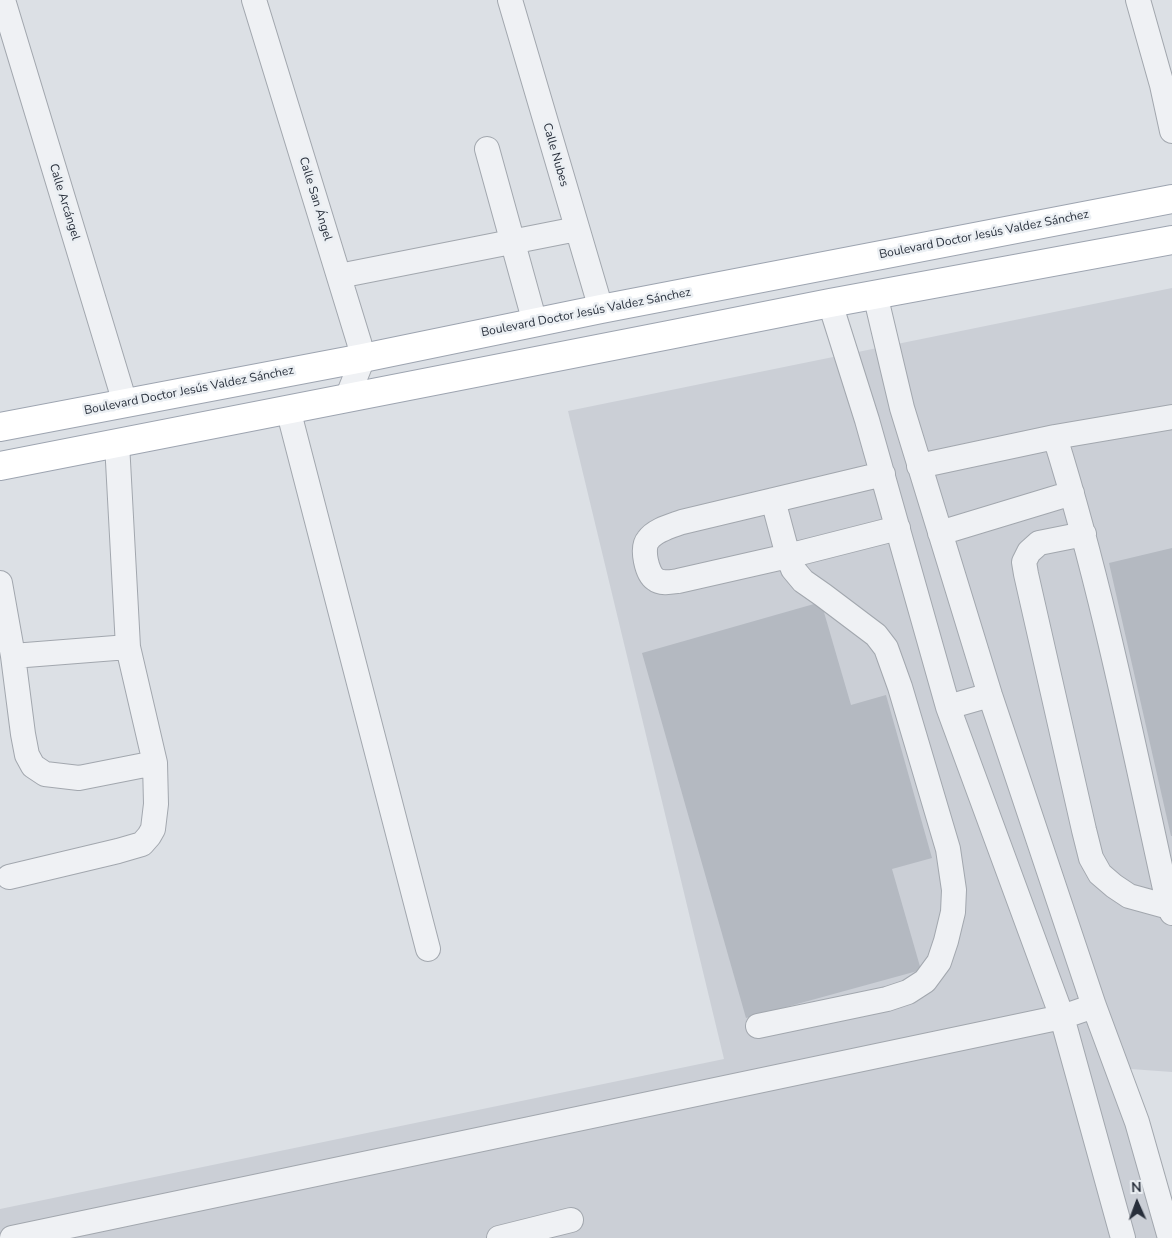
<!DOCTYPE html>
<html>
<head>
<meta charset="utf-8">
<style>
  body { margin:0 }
  #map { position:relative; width:1172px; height:1238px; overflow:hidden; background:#dce0e5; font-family:"Nunito Sans",sans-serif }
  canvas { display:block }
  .north { position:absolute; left:1112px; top:1178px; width:50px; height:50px; -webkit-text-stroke:4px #ebeff3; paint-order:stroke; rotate:358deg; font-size:14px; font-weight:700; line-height:20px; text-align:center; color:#272e3a }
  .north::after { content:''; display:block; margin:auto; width:18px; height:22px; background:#272e3a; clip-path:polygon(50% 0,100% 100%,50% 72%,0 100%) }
</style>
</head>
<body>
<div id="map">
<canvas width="1172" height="1238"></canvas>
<div class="north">N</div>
</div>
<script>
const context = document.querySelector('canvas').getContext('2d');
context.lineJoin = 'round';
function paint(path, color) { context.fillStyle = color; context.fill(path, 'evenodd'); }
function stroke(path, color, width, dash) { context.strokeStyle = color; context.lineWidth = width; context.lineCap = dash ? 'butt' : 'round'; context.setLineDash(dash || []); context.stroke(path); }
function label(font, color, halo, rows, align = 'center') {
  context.font = font + ' "Nunito Sans",sans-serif'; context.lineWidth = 5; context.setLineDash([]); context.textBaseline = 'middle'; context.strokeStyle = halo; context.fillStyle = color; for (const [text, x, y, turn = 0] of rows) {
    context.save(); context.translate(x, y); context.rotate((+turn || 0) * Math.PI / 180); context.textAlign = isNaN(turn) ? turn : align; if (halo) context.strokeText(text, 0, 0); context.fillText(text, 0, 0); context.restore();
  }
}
paint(new Path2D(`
  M1172,288V1072L1117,1068L1164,1238H0V1209L724,1059L568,411Z`), '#cbcfd6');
paint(new Path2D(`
  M1172,548V836H1171L1109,563Z
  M821,602L851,705L886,695L932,858L892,869L921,970L746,1018L642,653Z`), '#b4b9c1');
const minor = new Path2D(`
  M3,0L125,403
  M254,0L359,342L363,358L347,398
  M510,0L601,309
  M1138,0L1162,85L1172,131
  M487,149L535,323
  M339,276L577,229
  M875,294L902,408L990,695L1094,1006L1137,1122L1170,1238
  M830,303L867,420L948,707L1062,1017L1123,1238
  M288,409L428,949
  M1055,437C1103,591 1134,749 1169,907L1172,913
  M919,466L1055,437L1172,417
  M883,474L682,522C671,526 655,530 648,540C641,548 647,574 655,579C661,584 671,582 678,581L788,556L898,528
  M940,533L1072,493
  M1084,534L1039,543L1029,552L1024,562L1026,574L1084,830L1091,858L1100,874L1114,886L1129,896L1169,907
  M0,583L13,656L128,647
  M13,656L23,734L27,755L33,766L45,774L79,778L155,763
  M948,707L990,695
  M9,877L118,851L142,844L149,836L153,829L156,804L155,763L128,647L117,443
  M758,1026L887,999L908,992L925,981L939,962L946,941L953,912L954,890L948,849L900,687L886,648L876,635L823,595L803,581L793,569L788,556L773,500
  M12,1238L1062,1017L1094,1006
  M499,1238L571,1220`);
const major = new Path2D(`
  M0,427L363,358L601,309L1172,199
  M0,466L669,335L830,303L1172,240`);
stroke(minor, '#a2a7ae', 26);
stroke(major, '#9da4b0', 30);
stroke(minor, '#eff1f4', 24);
stroke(major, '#fff', 28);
label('12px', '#272e3a', '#ebeff3', [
  ["Calle Nubes",555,155,74],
  ["Calle San Ángel",315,199,73],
  ["Calle Arcángel",64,202,73],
  ["Boulevard Doctor Jesús Valdez Sánchez",984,235,-11],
  ["Boulevard Doctor Jesús Valdez Sánchez",586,313,-11],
  ["Boulevard Doctor Jesús Valdez Sánchez",189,391,-11]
]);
</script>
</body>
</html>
